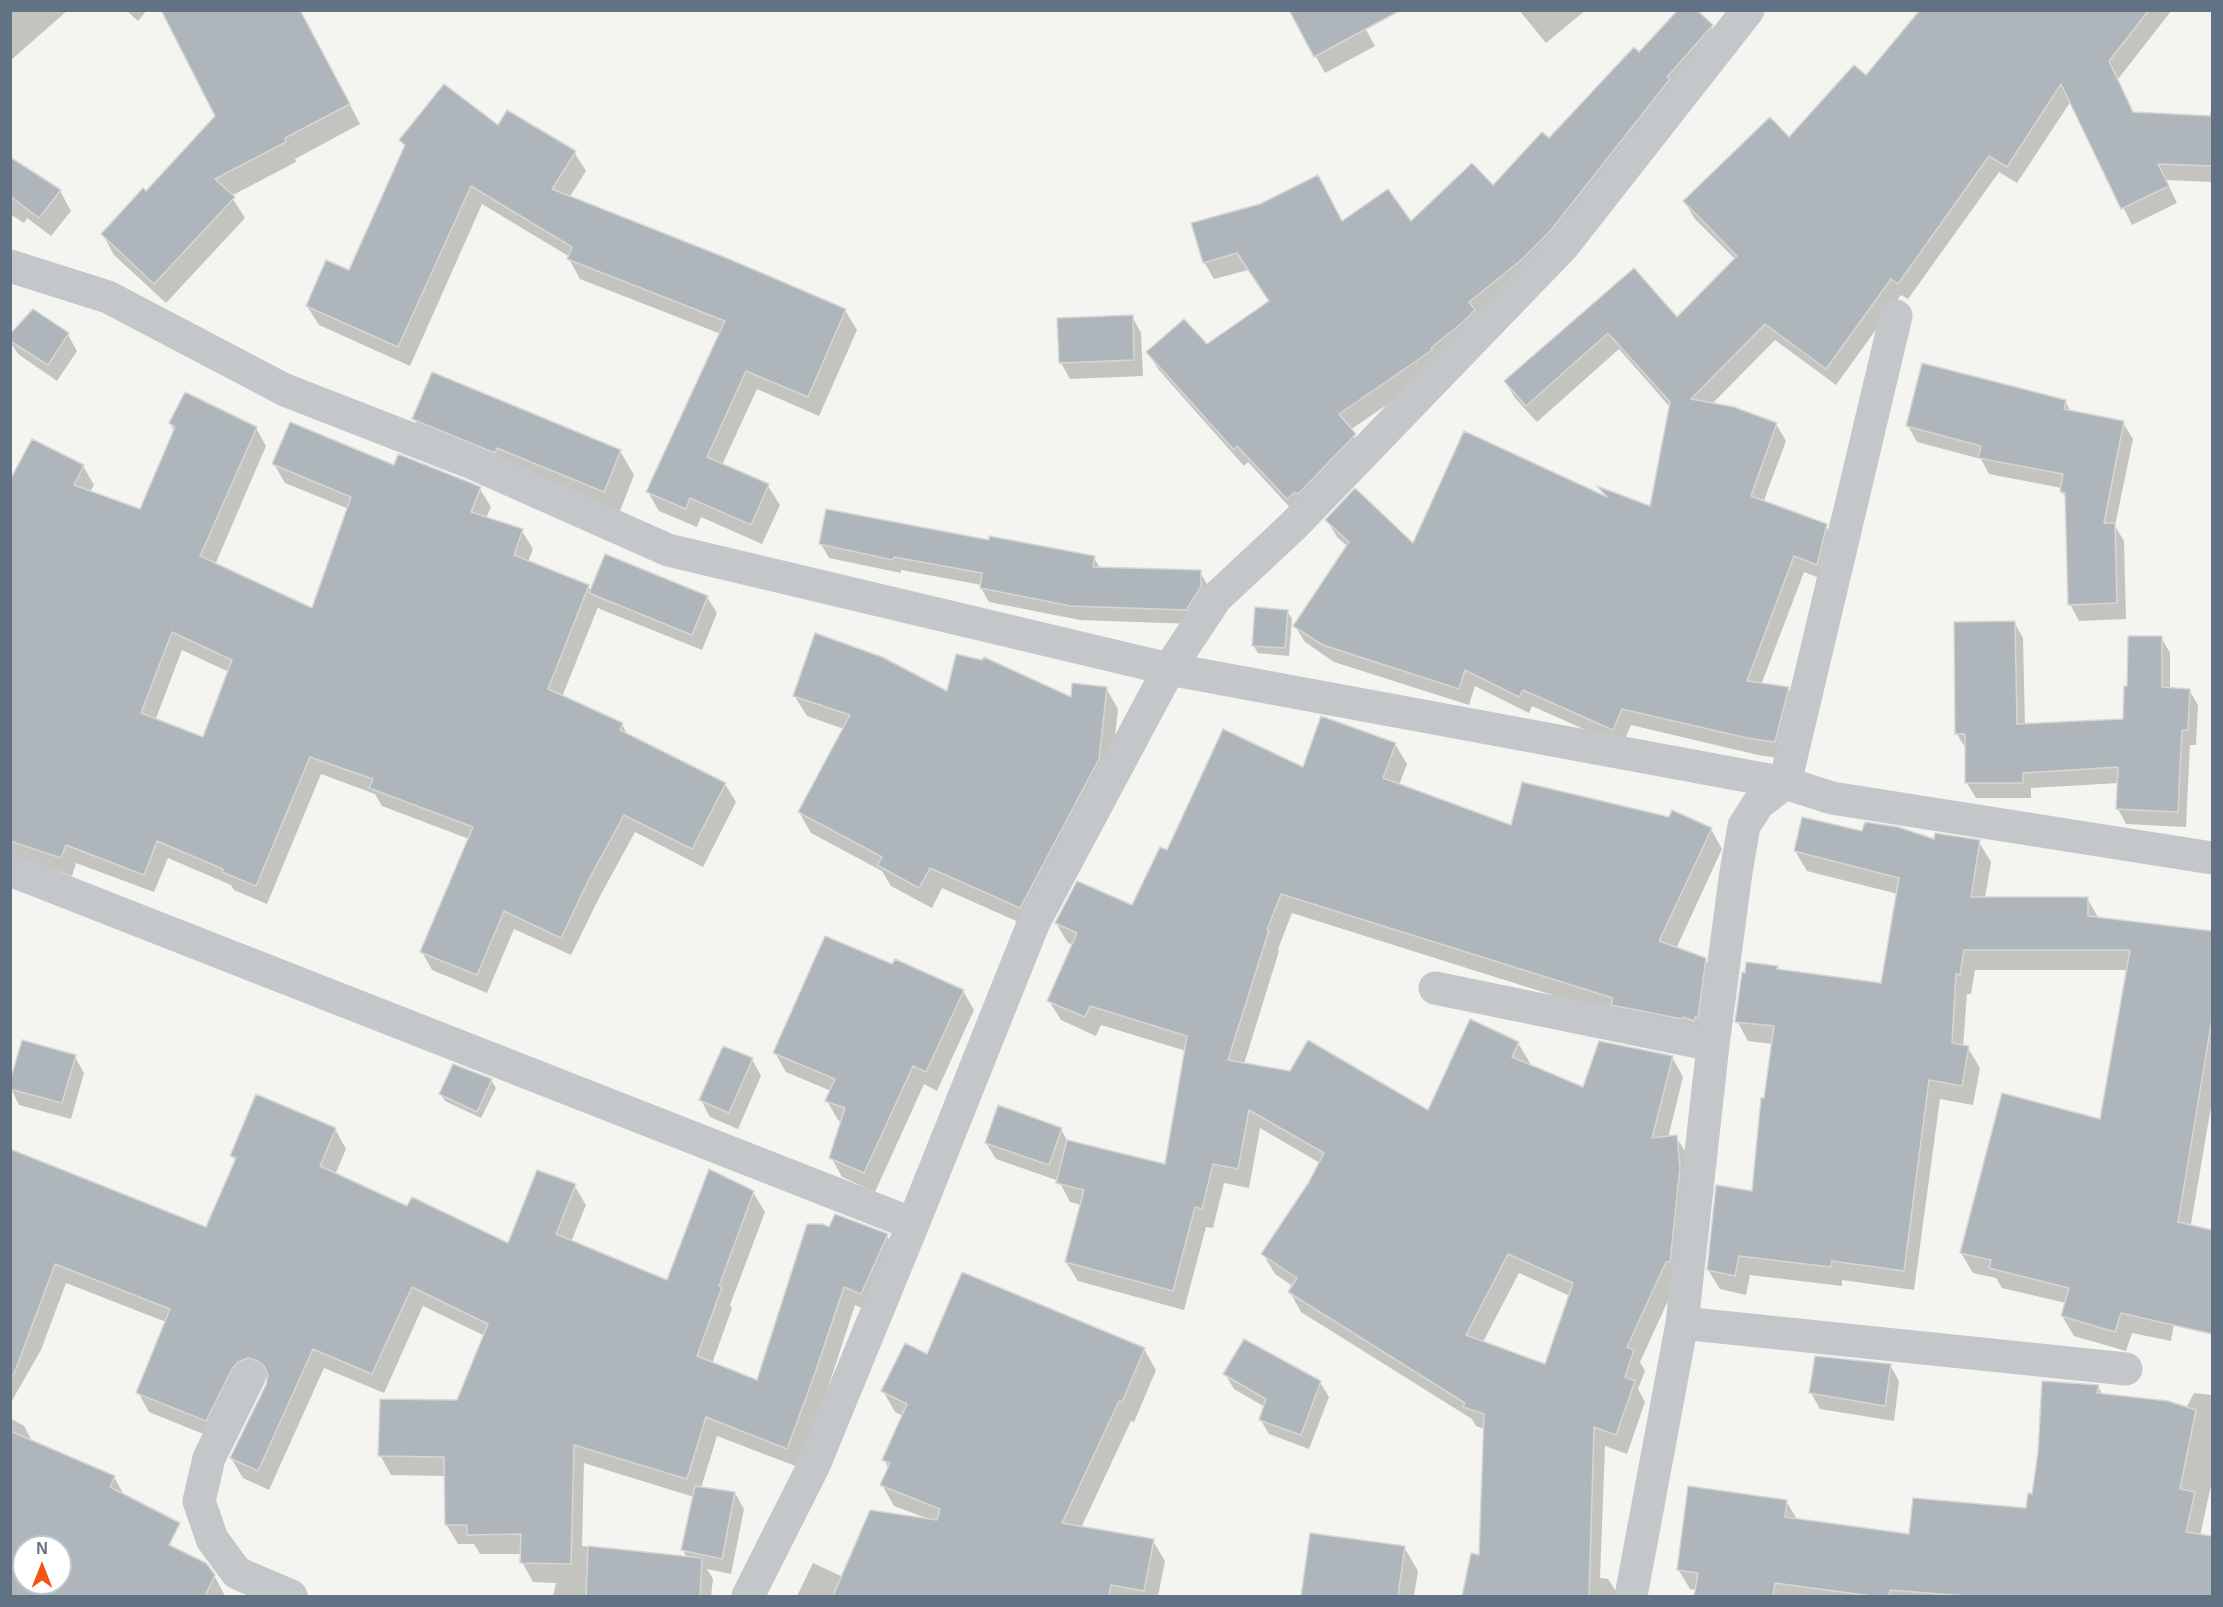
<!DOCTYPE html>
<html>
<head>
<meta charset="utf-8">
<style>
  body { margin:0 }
  #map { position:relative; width:2223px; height:1607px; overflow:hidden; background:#f4f5f0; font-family:Arial,sans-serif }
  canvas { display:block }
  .frame { position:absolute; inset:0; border:12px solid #617284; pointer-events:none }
  .north { position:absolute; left:12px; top:1535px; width:60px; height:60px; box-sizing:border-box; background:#fff; border:2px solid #c0c7ce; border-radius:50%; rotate:0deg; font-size:16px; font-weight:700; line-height:24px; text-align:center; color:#617284 }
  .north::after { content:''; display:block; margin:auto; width:21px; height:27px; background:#f25413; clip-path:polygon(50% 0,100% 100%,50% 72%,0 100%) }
</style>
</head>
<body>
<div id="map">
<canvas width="2223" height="1607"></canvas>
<div class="frame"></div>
<div class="north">N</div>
</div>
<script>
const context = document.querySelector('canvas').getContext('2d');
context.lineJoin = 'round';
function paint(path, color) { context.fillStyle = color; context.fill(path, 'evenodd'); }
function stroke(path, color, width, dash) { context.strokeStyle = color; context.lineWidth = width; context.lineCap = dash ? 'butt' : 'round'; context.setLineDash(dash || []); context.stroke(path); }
paint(new Path2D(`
  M10,10H68L10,61Z
  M126,10H147L138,21Z
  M161,10H300L360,124L295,159L296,162L231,196L245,218L166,303L114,255L103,235L146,193L217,117Z
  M1290,10H1355L1375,46L1325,73Z
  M1519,10H1586L1546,43Z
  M1922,10H2172L2118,79L2134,114L2209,117L2212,108V182L2166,180L2177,203L2132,225L2071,101L2017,183L1999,172L1908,299L1901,295L1836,385L1775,340L1712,404L1776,424L1786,441L1763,503L1826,526L1836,543L1827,581L1804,572L1761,685L1788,688L1797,705L1785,759L1758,755L1631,725L1622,746L1532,706L1529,713L1475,686L1469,705L1334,662L1305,642L1295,626L1348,547L1337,537L1327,520L1413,545L1606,498L1601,489L1651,508L1670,407L1619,349L1537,422L1515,398L1505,381L1634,270L1677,319L1736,260L1694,218L1685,202L1789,140L1866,77Z
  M1711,26L1721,43L1441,368L1350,430L1364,452L1297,515L1248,462L1244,466L1158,369L1148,352L1206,346L1270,302L1248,270L1214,279L1204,262L1342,223H1410L1493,187L1549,141L1640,54Z
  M498,128L574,152L586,171L569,198L729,260L845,310L857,330L819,416L757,389L722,465L768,486L780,505L762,544L701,517L697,527L659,511L648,492L721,334L580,279L569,259L570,257L482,204L410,366L319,325L307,306L349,272L405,148L401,140Z
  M10,158L60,191L71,211L51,236L27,218L24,223L10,214Z
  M1132,316L1141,333L1143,376L1070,379L1061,363Z
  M68,335L77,351L57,381L18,354L10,342V336Z
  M2065,401L2071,412L2123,423L2133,439L2115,526L2124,541L2126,619L2079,621L2070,604L2067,501L2062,492V488L1989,474L1981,459L1917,442L1908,426Z
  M414,419L620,451L634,475L618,516L428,444Z
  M170,423L256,428L266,446L215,565L313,610L349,509L285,483L274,464L394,467L480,489L491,507L486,518L522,531L533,549L528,562L588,586L591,591L707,597L717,613L702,650L600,609L598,607L562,697L622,724L628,736L725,784L736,802L703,867L635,832L599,898L571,955L514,929L487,993L432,970L422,952L469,839L382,806L375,794L321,774L267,904L234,890L231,885L168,858L154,892L76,863L72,876L10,855V483L83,466L94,485L90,492L141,511L175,432ZM182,650L229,672L204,739L155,721Z
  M990,542L1094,558L1100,568L1200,572L1208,586L1194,624L1080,620L989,602L981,588L982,585L901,570V573L829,558L821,544Z
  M1287,611L1292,619L1289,656L1258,653L1253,645Z
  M2014,622L2023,638L2025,726L2125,720L2129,687L2161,637L2170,653V689L2189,690L2198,705L2196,745H2190L2186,827L2126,824L2118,809L2119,783L2031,788V798H1976L1967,783L1966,749L1957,734Z
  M983,662L1072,700L1106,688L1118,709L1110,780L1032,928L942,888L932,908L891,886L882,871L811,833L799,812L844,729L807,716L794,695L948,693Z
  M1395,744L1407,764L1399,785L1512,827L1711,829L1722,849L1676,949L1705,959L1716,979L1708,1037L1619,1016L1292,913L1278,949L1279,951L1244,1064L1428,1112L1518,1043L1530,1063L1529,1065L1584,1089L1672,1057L1683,1077L1668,1138L1676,1137L1688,1156L1677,1281L1640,1362L1645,1371L1638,1389L1645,1402L1627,1454L1605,1446L1600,1578L1608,1579L1619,1596H1464L1472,1555L1480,1556L1485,1429L1476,1426L1472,1419L1301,1312L1290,1292L1294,1287L1275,1274L1263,1254L1310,1183L1320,1163L1260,1128L1249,1188L1224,1183L1213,1228L1206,1227L1184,1310L1078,1281L1066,1262L1082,1205L1070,1202L1059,1181L996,1159L986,1143L1061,1129L1068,1142L1166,1166L1186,1051L1101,1025L1096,1036L1061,1020L1049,1001L1074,945L1068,943L1056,923L1133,907L1167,852L1303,769ZM1519,1273L1570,1296L1546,1366L1483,1342Z
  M1863,833L1935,841L1979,842L1991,862L1985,898H2087L2099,919L2212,933V1101L2171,1341L2132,1333L2126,1351L2074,1336L2062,1316L2066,1303L2002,1288L1996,1278L1973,1273L1961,1253L2101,1120L2128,970H1975L1971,994H1967L1963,1047L1968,1048L1980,1068L1973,1105L1940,1099L1914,1290L1842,1280V1286L1750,1275L1746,1295L1720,1289L1708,1270L1753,1193L1773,1044L1748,1041L1737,1021L1777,968L1778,971L1883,985L1898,894L1807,871L1795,851Z
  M893,966L963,991L974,1010L937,1091L924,1084L875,1192L842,1177L831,1157L842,1122L838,1120L827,1101L831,1091L786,1072L775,1053Z
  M75,1057L84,1073L71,1119L19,1105L10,1086Z
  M752,1059L761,1076L738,1129L710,1117L701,1100Z
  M491,1080L496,1088L481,1118L445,1101L440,1093Z
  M335,1129L346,1149L335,1175L407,1208L509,1245L574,1185L586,1205L571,1242L668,1281L753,1192L765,1212L730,1305L732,1308L712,1364L758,1382L829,1229L887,1236L899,1255L872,1313L855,1305L826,1394L798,1467L717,1436L701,1488L735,1493L744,1509L731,1574L707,1569L713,1579L711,1596H553L556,1583L533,1582L522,1562V1554H480L474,1544H458L446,1524V1476L391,1475L380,1455L458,1402L485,1336L423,1306L384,1393L324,1368L269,1490L243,1478L231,1458L267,1386L268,1379L260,1377L218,1440L149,1412L138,1392L166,1322L66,1283L41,1350L10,1404V1150L207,1229L236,1162L232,1156ZM584,1463L694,1497L683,1550L687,1558L582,1546Z
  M1144,1349L1156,1370L1134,1422L1131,1421L1081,1528L1153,1541L1165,1561L1158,1596H797L813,1563L843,1577L926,1518L894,1506L882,1485L889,1469L884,1460L903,1416L895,1412L883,1391L928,1356Z
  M1890,1365L1899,1381L1894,1421L1820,1409L1811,1393Z
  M1225,1374L1320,1382L1329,1397L1309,1449L1269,1434L1260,1419L1265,1407L1234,1389Z
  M2098,1387L2104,1396L2186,1408L2194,1393L2212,1395V1481L2200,1536L2212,1537V1596H1695L1696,1590L1690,1589L1678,1569L1786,1501L1798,1521L1911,1536L2027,1510L2034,1495Z
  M10,1418L24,1426L33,1443L114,1477L124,1495L145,1520L103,1596H10ZM24,1547H60V1583H24Z
  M1311,1535L1404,1547L1418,1571L1414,1596H1303Z
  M169,1547L214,1575L225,1596H148Z`), '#0003');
const building = new Path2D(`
  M161,10H300L350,104L285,138L286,142L215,179L235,197L154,284L101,234L143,188L146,191L215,116Z
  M1289,10H1401L1314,57Z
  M1678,10H1697L1713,25L1667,77L1670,79L1551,230L1520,261L1469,302L1475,310L1463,322L1431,348L1432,350L1339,414L1356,434L1298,494L1295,492L1287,499L1237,446L1234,450L1146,352L1184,319L1207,344L1269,301L1237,253L1203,263L1191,223L1260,204L1318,175L1342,221L1388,189L1411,221L1472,163L1493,185L1542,132L1549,138L1634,47L1639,52Z
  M1920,10H2149L2109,61L2133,112L2212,116V166L2158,164L2169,186L2121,209L2061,84L2007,167L1989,156L1898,284L1891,279L1826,369L1765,324L1691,399L1734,407L1777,423L1751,496L1827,524L1817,565L1794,556L1747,681L1789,687L1775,742L1747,738L1622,709L1613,730L1523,690L1519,697L1465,670L1459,689L1323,645L1293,626L1349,542L1325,520L1355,488L1413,543L1464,431L1607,497L1597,486L1650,506L1670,402L1608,333L1526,406L1504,381L1634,268L1677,317L1737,256L1683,201L1770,117L1789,137L1854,65L1866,75Z
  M444,84L498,125L507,110L576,151L552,189L729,259L846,309L808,397L746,371L707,457L769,484L751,525L690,498L686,509L646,492L725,321L567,259L572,247L471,186L398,347L306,306L326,260L349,270L405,145L399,140Z
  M10,157L61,190L39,218L10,196Z
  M33,309L69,333L48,365L10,341V334Z
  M1133,315L1134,360L1059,363L1057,318Z
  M1922,363L2066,400L2064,409L2124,421L2104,523H2115L2117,603L2068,605L2065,493L2060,492L2063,474L1978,458L1981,446L1906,426Z
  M432,372L621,450L604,492L497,448L495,453L412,419Z
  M185,392L257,427L200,556L312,608L351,497L272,464L290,422L394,465L398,454L481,487L471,512L523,529L514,555L589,585L548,689L623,723L620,730L726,783L692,849L624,815L589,879L561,938L504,911L477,975L420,952L473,827L369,788L373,779L310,757L256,886L222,872L223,869L157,841L144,875L66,845L61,858L10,841V480L32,439L84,465L74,485L140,509L175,427L169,423ZM172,632L232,660L203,737L141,713Z
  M826,509L989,540V536L1095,556L1093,567L1201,570V587L1186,610L1071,606L980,588L982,573L894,557L893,560L819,544Z
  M605,554L708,596L692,635L589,593Z
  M1255,607L1288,610L1285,648L1252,646Z
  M2015,621L2017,724L2123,719L2124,686H2127L2128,636H2162V687L2190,689L2188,730H2182L2178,812L2116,809L2118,767L2023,773V783H1965V734H1955L1954,622Z
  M815,633L882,657L947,691L956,654L982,660L984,657L1071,697L1072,683L1107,687L1099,759L1020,908L930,868L919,888L877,865L882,857L798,812L850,715L793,696Z
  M1321,716L1396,743L1383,778L1511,825L1522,782L1669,817L1672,810L1712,828L1659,941L1706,958L1698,1018L1695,1017L1694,1021L1683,1017L1682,1019L1611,1005L1613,998L1281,894L1267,930H1269L1228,1060L1290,1071L1308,1040L1428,1110L1470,1019L1519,1042L1512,1057L1583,1087L1599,1041L1673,1056L1652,1138L1677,1135L1680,1168L1670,1262H1666L1627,1347L1634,1350L1625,1377L1635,1381L1616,1435L1594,1427L1589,1596H1462L1471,1553L1479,1555L1484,1414L1463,1407L1465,1403L1288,1292L1297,1278L1261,1254L1309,1182L1324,1153L1249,1110L1238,1169L1213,1164L1202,1209L1195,1207L1173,1291L1065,1262L1084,1190L1056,1183L1067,1140L1165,1164L1187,1036L1090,1006L1085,1017L1047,1001L1077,933L1055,923L1077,881L1132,905L1160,847L1167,850L1223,729L1303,767ZM1508,1254L1573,1283L1545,1364L1466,1335Z
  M1802,817L1862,831L1865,822L1898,827L1934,839L1935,833L1980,840L1971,897H2088V916L2212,931V1019L2178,1222L2212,1230V1334L2121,1313L2115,1332L2061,1316L2069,1288L1989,1268L1991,1260L1960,1253L2002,1093L2100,1119L2130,950H1964L1960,975L1956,974L1952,1043L1969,1046L1962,1086L1929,1080L1904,1271L1832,1261L1831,1267L1739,1256L1735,1276L1707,1270L1716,1185L1752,1191L1761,1098H1764L1774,1026L1735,1022L1742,972L1745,973L1746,962L1778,966L1777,969L1881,983L1899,878L1794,851Z
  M825,936L892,964L895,959L964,990L926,1072L913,1066L864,1173L829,1158L845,1108L825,1101L835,1079L773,1053Z
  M22,1040L76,1055L62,1103L10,1089V1081Z
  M723,1046L753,1058L729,1113L699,1100Z
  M453,1064L492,1079L477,1112L439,1094Z
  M256,1094L336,1128L320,1166L407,1206L412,1197L508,1243L537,1170L576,1184L556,1234L667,1280L709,1169L754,1191L719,1286L722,1287L697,1356L757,1380L807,1224H822L829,1227L835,1214L888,1234L861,1294L844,1287L815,1373L787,1449L706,1417L687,1479L574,1445L571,1564L520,1563L521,1534L467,1535V1525H445L444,1457L378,1456L380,1399L457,1400L488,1324L412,1287L372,1374L313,1349L258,1471L230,1458L266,1385L268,1375L264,1366L258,1361L248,1358L238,1362L232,1369L206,1421L136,1393L170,1309L55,1264L14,1374H10V1149L206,1227L236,1158L230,1156Z
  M998,1105L1062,1128L1049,1165L985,1143Z
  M962,1272L1145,1348L1122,1402L1119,1401L1062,1523L1154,1539L1144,1591L1111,1585L1109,1596H833L870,1510L937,1520L940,1509L880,1485L890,1463L882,1460L907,1404L881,1391L905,1343L927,1354Z
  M1244,1339L1321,1381L1301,1435L1259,1420L1266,1399L1223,1374Z
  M1815,1356L1891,1364L1885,1406L1809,1393Z
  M2042,1381L2099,1385L2097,1393L2168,1401L2196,1410L2180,1489L2195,1492L2186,1532L2212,1536V1596H1967L1890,1590L1889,1596H1872L1775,1583L1773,1596H1694L1698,1573L1677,1570L1688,1486L1787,1500L1785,1517L1909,1534L1913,1498L2026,1508L2028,1493L2032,1494L2038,1452Z
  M10,1431L115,1476L110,1487L180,1523L169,1545L206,1563L215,1575L205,1596H10ZM24,1547H60V1583H24Z
  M695,1486L735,1492L722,1559L681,1550Z
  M1310,1533L1405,1546L1398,1596H1301Z
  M588,1546L702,1558L700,1596H586Z`);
paint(building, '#aeb5bb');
stroke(building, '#d6d6d3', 1.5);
stroke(new Path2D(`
  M10,266L108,297L285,390L470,462L668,550L1169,669L1785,783L1832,798L2212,858
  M10,870L913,1224
  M1435,988L1713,1045
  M1682,1323L2126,1369
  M249,1377L209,1458L199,1501L212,1539L237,1573L291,1596
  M748,1596L814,1465L913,1224L1034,922L1169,669L1216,598L1293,526L1563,246L1748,10
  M1631,1596L1682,1323L1713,1045L1736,872L1744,826L1758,804L1785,783L1896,316`), '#c3c7ca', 33);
</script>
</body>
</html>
